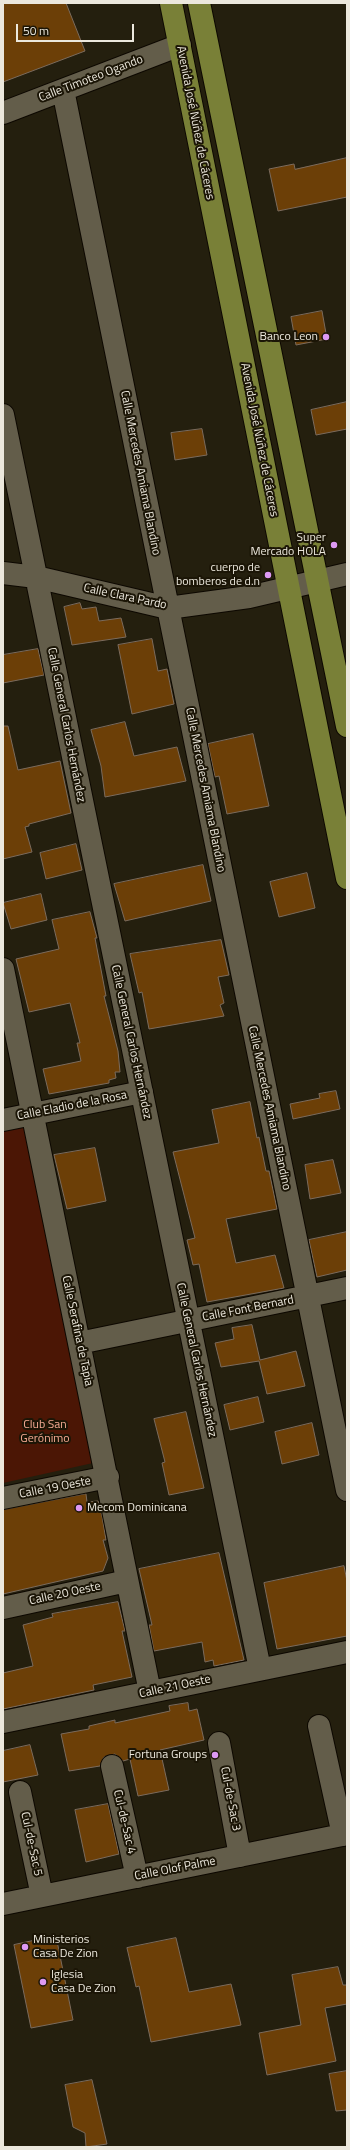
<!DOCTYPE html>
<html>
<head>
<meta charset="utf-8">
<style>
  body { margin:0 }
  #map { position:relative; width:350px; height:2150px; overflow:hidden; background:#241f0e; font-family:"Titillium Web",sans-serif }
  canvas { display:block }
  .frame { position:absolute; inset:0; border:4px solid #ece8dd; pointer-events:none }
  .scale { position:absolute; left:16px; top:24px; width:118px; height:18px; box-sizing:border-box; border:2px solid #ece8dd; border-top:0; padding-left:5px; font-size:12px; line-height:14px; white-space:nowrap; color:#ece8dd; -webkit-text-stroke:3px #1b1506; paint-order:stroke }
</style>
</head>
<body>
<div id="map">
<canvas width="350" height="2150"></canvas>
<div class="frame"></div>
<div class="scale">50 m</div>
</div>
<script>
const context = document.querySelector('canvas').getContext('2d');
context.lineJoin = 'round';
function paint(path, color) { context.fillStyle = color; context.fill(path, 'evenodd'); }
function stroke(path, color, width, dash) { context.strokeStyle = color; context.lineWidth = width; context.lineCap = dash ? 'butt' : 'round'; context.setLineDash(dash || []); context.stroke(path); }
function label(font, color, halo, rows, align = 'center') {
  context.font = font + ' "Titillium Web",sans-serif'; context.lineWidth = 4; context.setLineDash([]); context.textBaseline = 'middle'; context.strokeStyle = halo; context.fillStyle = color; for (const [text, x, y, turn = 0] of rows) {
    context.save(); context.translate(x, y); context.rotate((+turn || 0) * Math.PI / 180); context.textAlign = isNaN(turn) ? turn : align; if (halo) context.strokeText(text, 0, 0); context.fillText(text, 0, 0); context.restore();
  }
}
paint(new Path2D(`
  M25,1122L93,1463L3,1483V1127Z`), '#4b1605');
const building = new Path2D(`
  M3,3H66L85,51L3,82Z
  M347,158V197L278,211L269,169L294,164L295,169Z
  M322,311L327,339L296,345L291,317Z
  M347,402V429L316,435L311,410Z
  M202,429L207,455L175,460L171,433Z
  M80,603L82,609L96,607L99,621L121,618L126,637L72,645L64,607Z
  M152,639L158,671L167,669L174,704L132,714L118,645Z
  M38,649L44,675L3,683V655Z
  M125,722L134,756L177,747L186,781L105,797L101,766L91,730Z
  M3,726H8L18,770L60,761L71,813L29,824V826L25,827L32,852L3,859Z
  M253,734L269,806L227,814L219,776L215,777L208,744Z
  M76,844L82,870L46,879L40,853Z
  M203,865L211,901L125,921L114,884Z
  M307,873L315,908L279,917L270,882Z
  M41,894L47,920L11,929L3,903Z
  M90,912L97,938H95L106,996H104L118,1051L120,1072H115L116,1078L109,1080V1083L49,1094L43,1069L81,1061L77,1043H80L70,1003L29,1012L16,959L59,949L52,920Z
  M221,940L229,975L218,977L224,1003L220,1005L224,1016L149,1029L142,992L139,993L130,954Z
  M336,1091L340,1109L293,1119L290,1104L320,1098L319,1094Z
  M250,1102L257,1138L259,1137L266,1171H269L277,1209L226,1219L236,1263L275,1255L284,1288L207,1302L199,1264L193,1265L187,1240L195,1238L173,1152L219,1143L212,1110Z
  M95,1148L106,1201L67,1209L54,1155Z
  M333,1160L341,1193L310,1199L305,1165Z
  M347,1232V1270L317,1277L309,1240Z
  M252,1325L260,1360L296,1351L305,1386L267,1394L259,1361L221,1367L215,1343L234,1339L232,1328Z
  M258,1397L264,1422L230,1430L224,1405Z
  M186,1412L204,1488L169,1495L162,1463L165,1462L154,1419Z
  M312,1423L319,1455L282,1464L275,1432Z
  M86,1494L87,1502L98,1501L102,1516L106,1540H103L108,1558L103,1571L3,1594V1510Z
  M219,1553L244,1660L214,1666L213,1660L205,1662L202,1642L154,1651L149,1625H152L139,1569Z
  M344,1566L347,1581V1636L277,1649L264,1583Z
  M118,1602L125,1631H122L132,1677L93,1685L94,1690L3,1709V1673L33,1666L23,1625L53,1617L52,1614Z
  M188,1703L189,1711L197,1709L204,1740L160,1750L169,1790L138,1796L130,1759L123,1761L115,1754L104,1757L100,1766L69,1771L61,1734L89,1729V1726L115,1720V1723L170,1711L169,1706Z
  M30,1745L38,1775L3,1782V1751Z
  M108,1804L119,1854L86,1862L75,1810Z
  M56,1936L73,2020L31,2028L14,1945Z
  M176,1938L189,1992L231,1984L241,2025L151,2042L139,1986L136,1987L127,1948Z
  M338,1967L343,1985H347V2004L325,2008L336,2061L267,2075L259,2033L301,2025L292,1975Z
  M347,2071V2110L336,2111L329,2074Z
  M92,2080L107,2144L86,2147L85,2133L73,2127L65,2085Z`);
paint(building, '#6c3f07');
stroke(building, '#7b6b5d', 1);
const minor = new Path2D(`
  M63,90L347,1490
  M3,113L180,45
  M3,415L260,1669
  M3,573L36,577L168,608L249,597L347,574
  M3,969L150,1692
  M3,1120L142,1092
  M79,1343L347,1288
  M3,1498L108,1477
  M3,1608L127,1581
  M3,1722L347,1652
  M319,1726L343,1835
  M219,1743L240,1856
  M112,1766L137,1877
  M20,1792L42,1896
  M3,1904L347,1834`);
const major = new Path2D(`
  M171,3L347,878
  M199,3L347,726`);
stroke(minor, '#0d0800', 24);
stroke(major, '#0d0800', 24);
stroke(minor, '#635d4a', 22);
stroke(major, '#798037', 22);
for (const [x, y, r, color] of [
  [326,337,4,"#dd99f4"],
  [334,545,4,"#dd99f4"],
  [268,575,4,"#dd99f4"],
  [79,1508,4,"#dd99f4"],
  [215,1755,4,"#dd99f4"],
  [25,1947,4,"#dd99f4"],
  [43,1982,4,"#dd99f4"]
]) { const dot = new Path2D(); dot.arc(x, y, r, 0, 2 * Math.PI); context.fillStyle = color; context.fill(dot); stroke(dot, '#1b1506', 1.5); }
label('12px', '#ece8dd', '#1b1506', [
  ["Calle Timoteo Ogando",91,79,-21],
  ["Avenida José Núñez de Cáceres",195,123,79],
  ["Avenida José Núñez de Cáceres",259,440,79],
  ["Calle Mercedes Amiama Blandino",140,473,79],
  ["Calle Clara Pardo",125,597,12],
  ["Calle General Carlos Hernández",66,725,79],
  ["Calle Mercedes Amiama Blandino",205,790,79],
  ["Calle General Carlos Hernández",131,1042,78],
  ["Calle Eladio de la Rosa",72,1106,-11],
  ["Calle Mercedes Amiama Blandino",269,1108,78],
  ["Calle Font Bernard",248,1309,-11],
  ["Calle Serafina de Tapia",77,1331,78],
  ["Calle General Carlos Hernández",196,1360,78],
  ["Calle 19 Oeste",55,1488,-11],
  ["Calle 20 Oeste",65,1594,-12],
  ["Calle 21 Oeste",175,1687,-12],
  ["Cul-de-Sac 3",230,1799,79],
  ["Cul-de-Sac 4",124,1822,77],
  ["Cul-de-Sac 5",31,1844,78],
  ["Calle Olof Palme",175,1869,-11]
]);
label('12px', '#ece8dd', '#1b1506', [
  ["Banco Leon",318,337],
  ["Super",326,538],
  ["Mercado HOLA",326,552],
  ["cuerpo de",260,568],
  ["bomberos de d.n",260,582],
  ["Mecom Dominicana",87,1508,"left"],
  ["Fortuna Groups",207,1755],
  ["Ministerios",33,1940,"left"],
  ["Casa De Zion",33,1954,"left"],
  ["Iglesia",51,1975,"left"],
  ["Casa De Zion",51,1989,"left"]
], 'right');
label('12px', '#f6aa93', '#1b1506', [
  ["Club San",45,1425],
  ["Gerónimo",45,1439]
]);
</script>
</body>
</html>
